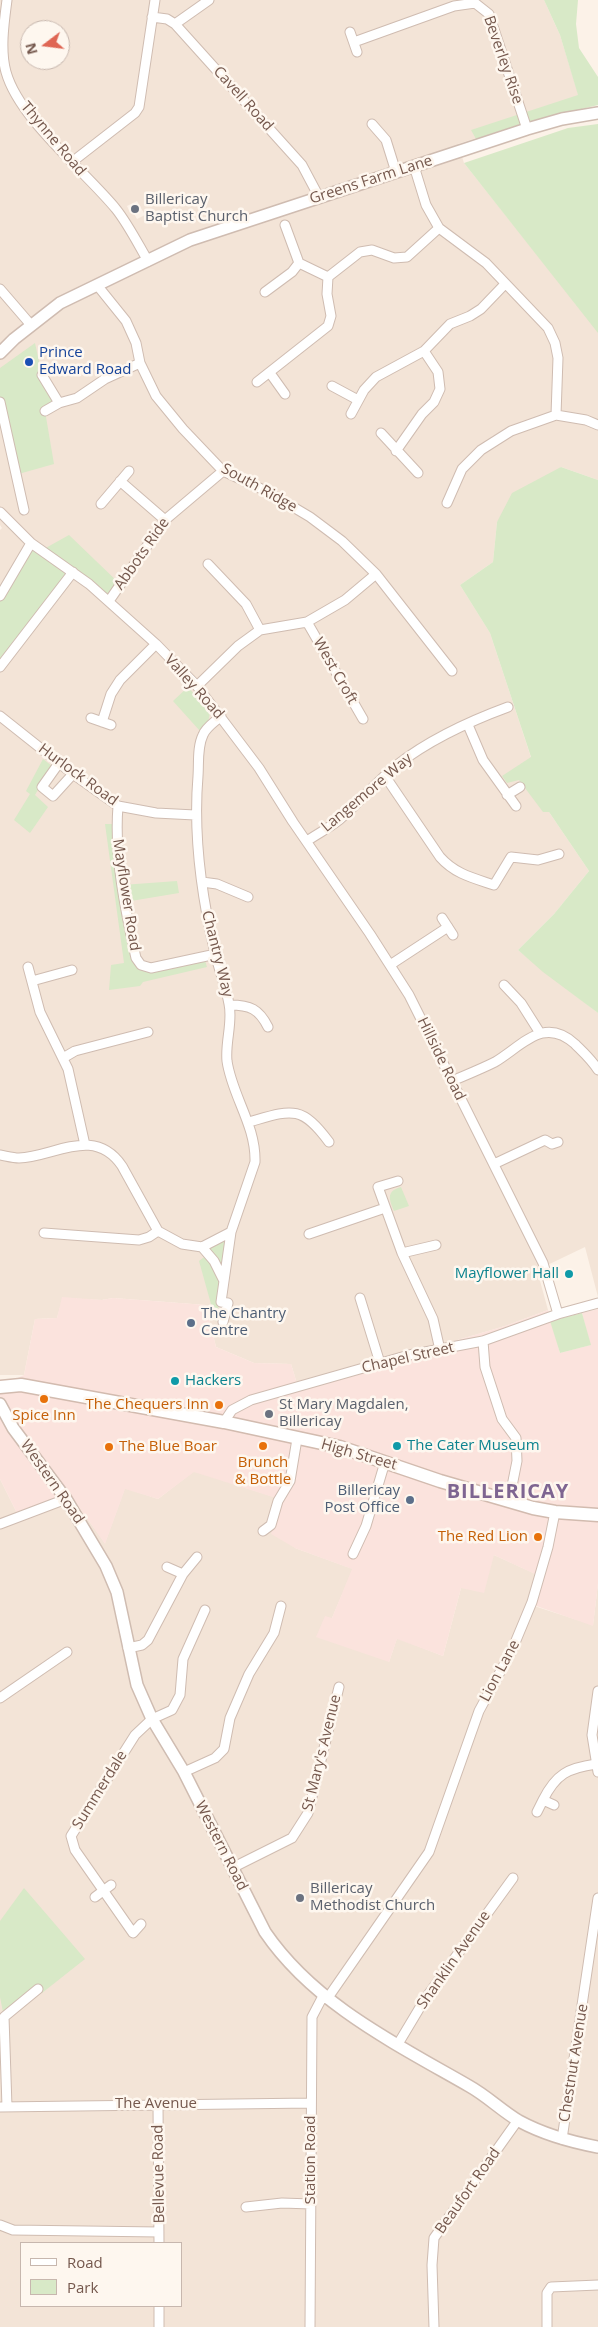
<!DOCTYPE html>
<html>
<head>
<meta charset="utf-8">
<style>
  body { margin:0 }
  #map { position:relative; width:598px; height:2327px; overflow:hidden; background:#fcf2e8; font-family:"Open Sans",sans-serif }
  canvas { display:block }
  .legend { position:absolute; left:20px; top:2242px; width:162px; height:65px; box-sizing:border-box; background:#fef7ef; border:1px solid #c7b7ae; margin:0; padding:6px 9px; list-style:none; font-size:15px; color:#75584d }
  .legend li { display:flex; align-items:center; gap:10px; height:25px }
  .legend b { width:25px; border:1px solid #c7b7ae }
  .north { position:absolute; left:20px; top:20px; width:50px; height:50px; box-sizing:border-box; background:#fef7ef; border:1px solid #c7b7ae; border-radius:50%; rotate:255deg; font-size:14px; font-weight:700; line-height:20px; text-align:center; color:#75584d }
  .north::after { content:''; display:block; margin:auto; width:18px; height:22px; background:#df6654; clip-path:polygon(50% 0,100% 100%,50% 72%,0 100%) }
</style>
</head>
<body>
<div id="map">
<canvas width="598" height="2327"></canvas>
<ul class="legend">
<li><b style="height:6px;background:#fff"></b>Road</li>
<li><b style="height:14px;background:#d8e9c7"></b>Park</li>
</ul>
<div class="north">N</div>
</div>
<script>
const context = document.querySelector('canvas').getContext('2d');
context.lineJoin = 'round';
function paint(path, color) { context.fillStyle = color; context.fill(path, 'evenodd'); }
function stroke(path, color, width, dash) { context.strokeStyle = color; context.lineWidth = width; context.lineCap = dash ? 'butt' : 'round'; context.setLineDash(dash || []); context.stroke(path); }
function label(font, color, halo, rows, align = 'center') {
  context.font = font + ' "Open Sans",sans-serif'; context.lineWidth = 5; context.setLineDash([]); context.textBaseline = 'middle'; context.strokeStyle = halo; context.fillStyle = color; for (const [text, x, y, turn = 0] of rows) {
    context.save(); context.translate(x, y); context.rotate((+turn || 0) * Math.PI / 180); context.textAlign = isNaN(turn) ? turn : align; if (halo) context.strokeText(text, 0, 0); context.fillText(text, 0, 0); context.restore();
  }
}
paint(new Path2D(`
  M0,0H544L560,35L581,103L458,144L464,163L598,331V480L561,467L497,522L493,562L460,585L490,633L549,812L589,871L554,914L518,950L598,1013V1297L585,1247L537,1270L548,1310L505,1326L298,1387L291,1364L254,1363L216,1347L206,1305L113,1298L102,1300L63,1298L57,1318L35,1319L24,1375H0V530L2,528L0,525ZM30,30H60V60H30ZM137,201L145,215L137,219L133,212L130,213L127,206Z
  M194,1471L280,1499L295,1548L353,1569L332,1618L389,1662L397,1638L443,1656L461,1588L494,1555L538,1575L531,1605L593,1625L598,1583V2327H0V1479L17,1513L69,1493L105,1543L125,1488L158,1499ZM21,2243H181V2306H21Z`), '#f3e4d7');
paint(new Path2D(`
  M62,1297L102,1300L113,1298L206,1305L216,1347L254,1363L291,1364L298,1387L505,1326L548,1310L560,1353L590,1345L582,1313L598,1309V1583L593,1626L528,1603L537,1575L494,1555L484,1593L461,1588L443,1656L397,1639L389,1662L316,1637L325,1616L332,1618L352,1569L295,1548L271,1534L279,1499L194,1472L158,1499L125,1489L105,1544L69,1493L17,1513L0,1479V1386L24,1375L35,1319L57,1318Z`), '#fbe3dd');
paint(new Path2D(`
  M544,0H578L576,24L579,48L598,77V105L524,123L476,139L471,130L578,95L560,35Z
  M598,124V333L464,163L568,128Z
  M35,343L42,375L59,403L45,411L54,464L15,475L0,401V368Z
  M561,467L598,480V1013L543,972L518,950L554,914L589,871L549,812H543L519,780L507,783L502,776L531,757L490,633L460,585L493,562L497,522L512,493Z
  M69,535L121,585L109,601L73,572L0,667V596L31,543L42,550Z
  M188,687L210,713L208,722L200,731L173,701Z
  M43,759L52,766L35,795L48,807L30,833L14,820L30,794L26,791Z
  M105,824H116L122,885L177,881L179,893L125,902L141,965L204,957L207,967L143,982L140,986L109,990L111,965L124,963Z
  M401,1187L409,1206L394,1211C389,1199 386,1191 401,1187Z
  M231,1232L216,1322L199,1261L208,1254L202,1247Z
  M582,1313L591,1345L560,1353L550,1321Z
  M24,1888L85,1959L42,1993L38,1989L4,2017L0,1997V1921Z`), '#d8e9c7');
const minor = new Path2D(`
  M7,0C4,23 0,50 6,72C19,119 85,171 116,209C128,224 138,244 148,261
  M152,17L167,19L175,24L302,165L319,197
  M175,24L209,0
  M350,32L357,52
  M354,42L454,6L475,3L489,14L527,129
  M372,124L386,140L396,172
  M72,162L135,113L139,107L155,0
  M414,166L426,205L439,228L486,263L548,328L555,343L558,358L556,415
  M285,225L299,263L328,277
  M97,285L126,321L136,343L140,363L156,396L183,429L223,471L268,492L310,517L342,541L376,574L452,671
  M0,289L31,325
  M265,292L292,272L299,263
  M270,373L285,394
  M42,375L59,403L77,398L105,379L140,363
  M257,382L328,326L331,316L327,294L328,277L360,252L372,250L394,258L407,257L439,228
  M332,386L358,400
  M0,402L24,510
  M45,411L59,403
  M351,414L364,390L376,377L424,351L450,324L470,316L481,309L505,284
  M381,433L418,473
  M396,451L422,414L434,402L440,389L438,372L424,351
  M120,481L165,520
  M447,503L462,469L481,450L511,431L556,415L586,420L598,425
  M101,504L129,471
  M0,512L31,543L89,584L156,644L197,686L259,768L293,822L370,934L409,995L543,1263L558,1314
  M208,564L246,604L260,630
  M0,596L31,543
  M109,601L165,520L223,471
  M307,622L363,719
  M0,667L73,572
  M197,686L238,646L260,630L307,622L345,600L376,574
  M0,716L73,774L118,806L156,813L195,815
  M221,716C215,722 206,727 203,735C197,747 199,764 198,776C193,836 201,894 215,953C219,970 226,987 229,1004C233,1022 225,1042 227,1061C232,1096 256,1125 255,1162L231,1232L224,1281
  M91,718L111,725
  M102,722L111,694L120,680L156,644
  M468,725L483,760L516,806
  M59,763L42,787L53,796L73,774
  M385,776L440,857C455,874 473,878 494,885L511,857L538,860L559,854
  M507,795L520,787
  M118,806C114,856 125,909 136,958L141,965L151,968L216,954
  M307,841C317,834 329,828 339,820C359,803 376,782 397,765C429,740 470,721 508,707
  M202,882L217,884L248,897
  M442,918L453,935
  M390,965L448,927
  M28,967L40,1012L68,1069L85,1145
  M32,981L72,970
  M504,985L521,1003L540,1033
  M230,1005C250,1005 259,1009 268,1027
  M63,1058L75,1051L148,1032
  M452,1081C466,1075 481,1069 495,1062C523,1045 544,1016 575,1044C583,1052 592,1060 598,1070
  M249,1122C291,1110 301,1104 329,1142
  M0,1155C6,1156 13,1158 19,1158C54,1157 94,1125 122,1166L158,1231L182,1244L202,1247
  M494,1164L545,1140L552,1144L558,1142
  M398,1181L378,1187L402,1253L433,1319L440,1350
  M44,1233L139,1240L149,1237L158,1231
  M309,1234L385,1208
  M202,1247L214,1261L224,1281L221,1302L228,1303L223,1322
  M202,1247L231,1232
  M402,1253L436,1245
  M360,1298L380,1363
  M483,1341L485,1367L502,1419L516,1438L517,1461L509,1501
  M224,1422L232,1410L251,1400L409,1355L483,1341L558,1314L598,1303
  M0,1524L66,1499
  M263,1531L271,1525L278,1501L290,1481L297,1439
  M353,1554L366,1526L385,1462
  M167,1567L183,1574
  M128,1648L142,1645L148,1640L183,1574L197,1557
  M598,1691L592,1735L598,1772
  M0,1698L67,1652
  M184,1772L215,1758L224,1749L230,1718L249,1674L274,1633L281,1606
  M554,1805L543,1800C556,1774 568,1768 596,1764
  M537,1812L543,1800
  M232,1868L292,1838L308,1813L339,1687
  M95,1897L111,1885
  M141,1924L133,1933L75,1850L71,1836L135,1735L152,1719L172,1710L180,1695L183,1659L205,1610
  M327,1999L429,1852L479,1711L512,1650L532,1602L548,1547L555,1512
  M398,2044L425,1999L513,1878
  M158,2104L159,2243
  M0,2107L311,2103
  M7,2107L4,2017L38,1989
  M562,2139L598,1898
  M246,2207L282,2203L311,2204
  M0,2225L13,2230L159,2232
  M159,2327V2306
  M310,2327L312,2017L323,1996
  M434,2327L432,2265L434,2238L518,2120
  M547,2327V2293L551,2287L598,2285`);
const tertiary = new Path2D(`
  M0,353L14,339L60,303L190,240L527,129L562,119L598,113
  M0,1404L13,1428L66,1499L106,1566L117,1592L137,1685L152,1719L184,1772L265,1932C314,2004 396,2044 469,2086C487,2096 502,2111 519,2121C543,2134 571,2142 598,2147`);
const secondary = new Path2D(`
  M0,1387L21,1385L224,1422L340,1447L440,1481L533,1508L555,1512L598,1515`);
stroke(minor, '#cfbcb1', 11);
stroke(tertiary, '#cfbcb1', 14);
stroke(secondary, '#d2bbaf', 15);
stroke(minor, '#fff', 9);
stroke(tertiary, '#fff', 11);
stroke(secondary, '#fff', 12);
for (const [x, y, r, color] of [
  [135,209,5,"#6b7280"],
  [29,362,5,"#1a4fb4"],
  [569,1274,5,"#0f9aa8"],
  [191,1323,5,"#5c6f8a"],
  [175,1381,5,"#0f9aa8"],
  [44,1399,5,"#e8710a"],
  [219,1405,5,"#e8710a"],
  [269,1414,5,"#6b7280"],
  [263,1446,5,"#e8710a"],
  [397,1446,5,"#0f9aa8"],
  [109,1447,5,"#e8710a"],
  [410,1500,5,"#5c6f8a"],
  [538,1537,5,"#e8710a"],
  [300,1898,5,"#6b7280"]
]) { const dot = new Path2D(); dot.arc(x, y, r, 0, 2 * Math.PI); context.fillStyle = color; context.fill(dot); stroke(dot, '#fef7ef', 2); }
label('15px', '#75584d', '#fef7ef', [
  ["Beverley Rise",503,60,71],
  ["Cavell Road",243,99,48],
  ["Thynne Road",53,139,50],
  ["Greens Farm Lane",371,180,-18],
  ["South Ridge",259,488,29],
  ["Abbots Ride",142,554,-55],
  ["West Croft",335,671,60],
  ["Valley Road",194,687,48],
  ["Hurlock Road",78,775,36],
  ["Langemore Way",367,793,-40],
  ["Mayflower Road",126,895,81],
  ["Chantry Way",217,954,76],
  ["Hillside Road",441,1059,64],
  ["Chapel Street",408,1358,-13],
  ["High Street",359,1455,16],
  ["Western Road",52,1482,55],
  ["Lion Lane",500,1671,-62],
  ["St Mary's Avenue",322,1753,-76],
  ["Summerdale",100,1790,-58],
  ["Western Road",221,1846,63],
  ["Shanklin Avenue",454,1960,-55],
  ["Chestnut Avenue",574,2063,-81],
  ["The Avenue",156,2104],
  ["Station Road",311,2160,-90],
  ["Bellevue Road",159,2174,-91],
  ["Beaufort Road",468,2191,-55]
]);
label('15px', '#5b616d', '#fef7ef', [
  ["Billericay",145,200],
  ["Baptist Church",145,217],
  ["St Mary Magdalen,",279,1405],
  ["Billericay",279,1422],
  ["Billericay",310,1889],
  ["Methodist Church",310,1906]
], 'left');
label('15px', '#164399', '#fef7ef', [
  ["Prince",39,353],
  ["Edward Road",39,370]
], 'left');
label('15px', '#0d838f', '#fef7ef', [
  ["Mayflower Hall",559,1274,"right"],
  ["Hackers",185,1381],
  ["The Cater Museum",407,1446]
], 'left');
label('15px', '#4e5e75', '#fef7ef', [
  ["The Chantry",201,1314],
  ["Centre",201,1331],
  ["Billericay",400,1491,"right"],
  ["Post Office",400,1508,"right"]
], 'left');
label('15px', '#c56008', '#fef7ef', [
  ["The Chequers Inn",209,1405],
  ["Spice Inn",44,1416,"center"],
  ["The Blue Boar",119,1447,"left"],
  ["Brunch",263,1463,"center"],
  ["& Bottle",263,1480,"center"],
  ["The Red Lion",528,1537]
], 'right');
context.letterSpacing = '1px';
label('bold 20px', '#7e6591', '#fef7ef', [
  ["BILLERICAY",508,1492]
]);
context.letterSpacing = '0px';
</script>
</body>
</html>
